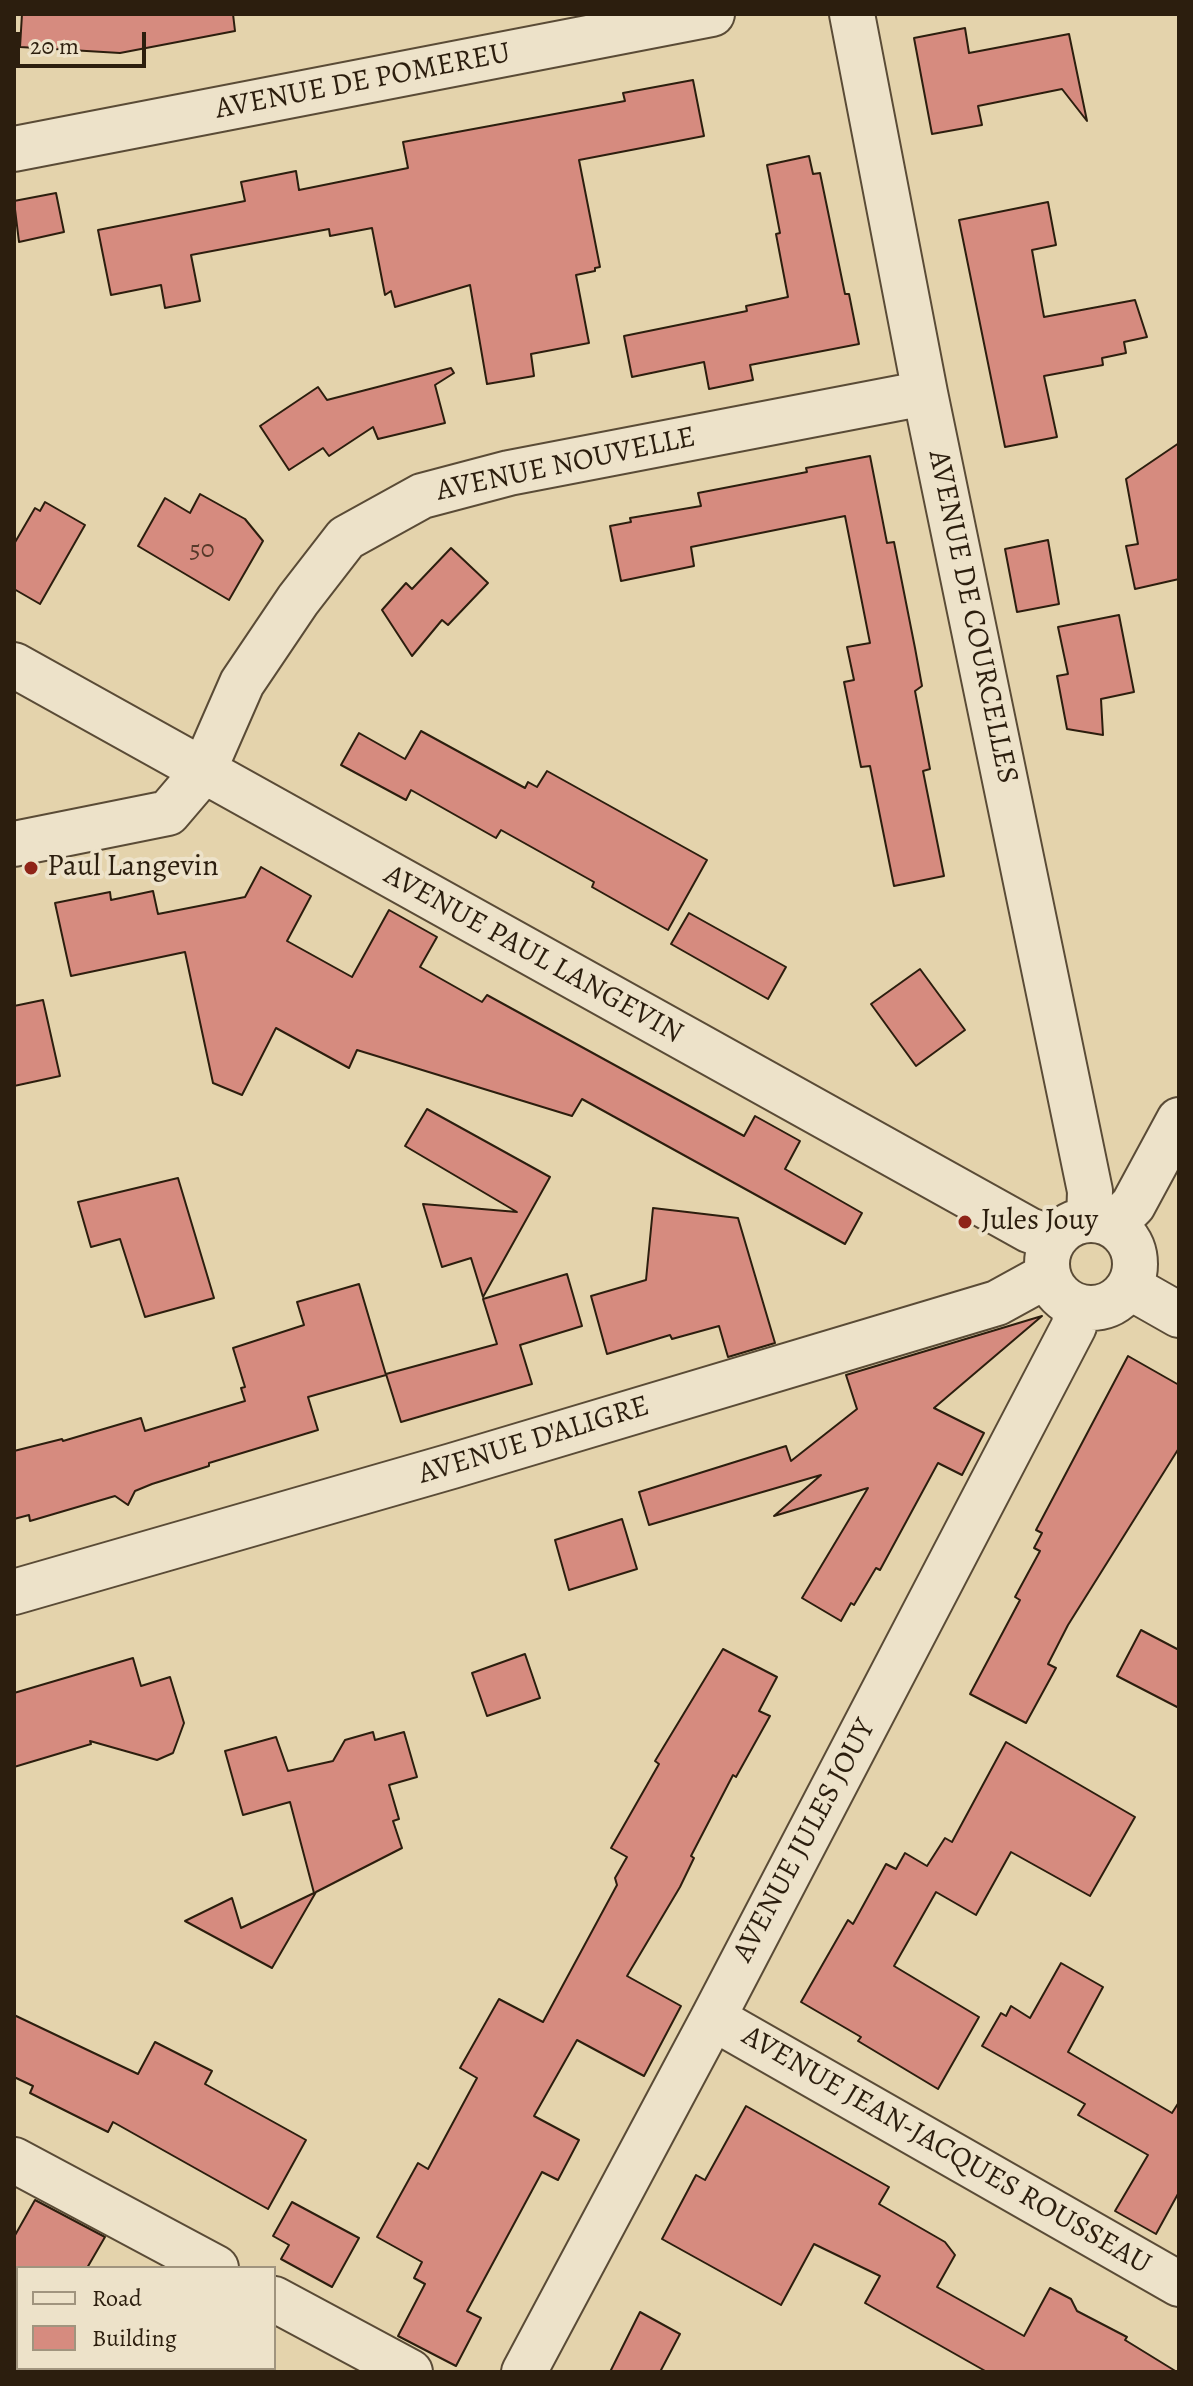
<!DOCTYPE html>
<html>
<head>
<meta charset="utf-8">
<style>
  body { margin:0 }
  #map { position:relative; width:1193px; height:2386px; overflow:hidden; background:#e4d3ac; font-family:Alegreya,serif }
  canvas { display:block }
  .frame { position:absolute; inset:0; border:16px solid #2c1e0e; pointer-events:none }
  .legend { position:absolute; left:16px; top:2266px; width:260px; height:104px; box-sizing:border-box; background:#ede2c9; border:2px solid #a0947e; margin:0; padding:10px 14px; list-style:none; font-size:24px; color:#2c1e0e }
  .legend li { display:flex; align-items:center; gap:16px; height:40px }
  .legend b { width:40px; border:2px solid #a0947e }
  .scale { position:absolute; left:16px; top:32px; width:130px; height:36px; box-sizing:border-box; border:4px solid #2c1e0e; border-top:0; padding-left:10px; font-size:24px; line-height:28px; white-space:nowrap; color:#2c1e0e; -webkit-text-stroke:6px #ede2c9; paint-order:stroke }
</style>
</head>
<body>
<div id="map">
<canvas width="1193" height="2386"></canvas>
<div class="frame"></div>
<ul class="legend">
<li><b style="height:10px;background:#ede2c9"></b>Road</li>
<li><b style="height:22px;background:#d68b7f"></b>Building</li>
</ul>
<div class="scale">20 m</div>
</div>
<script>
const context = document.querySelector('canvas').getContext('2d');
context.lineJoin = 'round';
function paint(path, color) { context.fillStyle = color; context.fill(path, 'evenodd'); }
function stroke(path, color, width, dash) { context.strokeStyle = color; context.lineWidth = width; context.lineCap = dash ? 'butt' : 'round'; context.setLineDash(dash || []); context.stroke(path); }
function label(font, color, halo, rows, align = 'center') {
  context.font = font + ' Alegreya,serif'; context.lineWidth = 8; context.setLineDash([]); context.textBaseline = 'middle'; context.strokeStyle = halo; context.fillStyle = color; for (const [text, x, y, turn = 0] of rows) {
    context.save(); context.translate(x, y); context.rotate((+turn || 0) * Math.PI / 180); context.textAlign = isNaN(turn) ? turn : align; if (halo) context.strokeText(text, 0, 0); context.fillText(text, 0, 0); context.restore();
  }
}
const building = new Path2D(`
  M22,14H233L235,31L120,53L20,47Z
  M965,28L969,53L1069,34L1087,121L1062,89L978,106L982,125L932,134L914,38Z
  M693,80L704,136L579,160L600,267L595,268V271L576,275L589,343L531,354L534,376L487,384L470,285L395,307L391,291L385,295L372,228L330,236L329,229L191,255L200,301L165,308L161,285L111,295L98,230L245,201L241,182L296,171L299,190L408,168L403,142L625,101L623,93Z
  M809,156L813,174L820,173L845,294H849L859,344L750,365L753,380L709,389L704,362L632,377L624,336L747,311L746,306L788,297L776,234L780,233L767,165Z
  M56,193L64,232L19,242L14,201Z
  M1048,202L1056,245L1032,250L1044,317L1135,300L1147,337L1124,342L1126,353L1102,358L1103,365L1044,376L1057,437L1005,447L959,220Z
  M451,368L454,373L435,385L445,423L378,439L373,427L329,456L323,448L289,470L260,426L318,387L327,400Z
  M1179,443V579L1135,589L1126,546L1138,544L1126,479Z
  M870,456L887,543L894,542L915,648L922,686L915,691L930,769L923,771L944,876L894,886L870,766L861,767L844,682L854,680L847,647L870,643L845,516L691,547L694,566L621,581L610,526L631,522L630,518L701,506L698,493L807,472L806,468Z
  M200,494L245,519L263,541L229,600L138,546L165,498L190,513Z
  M45,502L85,525L40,604L14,589V544L35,508L40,511Z
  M1048,540L1059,604L1017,612L1005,549Z
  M451,548L488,583L448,625L442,620L412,656L382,610L406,583L412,589Z
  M1119,615L1134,692L1101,699L1103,735L1067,729L1057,676L1068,674L1058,627Z
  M421,731L525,788L528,782L537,787L547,771L707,860L668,930L592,887L594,882L501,830L496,838L411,790L406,800L341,765L359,733L405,759Z
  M261,867L311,896L287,941L352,977L389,910L437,937L420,967L482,1002L487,995L744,1136L755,1116L800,1141L785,1169L862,1213L845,1244L582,1099L572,1116L357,1050L349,1068L276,1028L242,1095L213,1083L185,952L71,976L55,903L110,892L111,900L153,891L158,914L245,897Z
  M689,913L786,967L768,999L671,944Z
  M920,969L965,1030L916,1066L871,1004Z
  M43,1000L60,1076L14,1086V1006Z
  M427,1109L550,1177L483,1297L471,1258L442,1267L423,1204L517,1212L405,1146Z
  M178,1178L214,1298L145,1317L120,1239L91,1247L78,1202Z
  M653,1208L738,1218L775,1343L728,1357L719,1326L672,1339L670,1335L607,1354L591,1296L646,1280Z
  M567,1274L582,1326L520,1345L532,1384L401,1422L386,1374L497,1344L483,1299Z
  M359,1284L386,1375L308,1397L318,1430L209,1463V1466L152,1484L135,1491L128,1505L115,1496L30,1521L29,1515L14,1519V1451L62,1439L63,1441L141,1418L145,1431L245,1401L241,1388L245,1387L233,1348L304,1325L297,1302Z
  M1042,1316L934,1408L984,1433L962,1475L938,1463L880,1570L876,1568L854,1605L851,1603L841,1621L802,1598L868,1488L774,1516L821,1475L649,1525L639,1492L786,1446L791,1461L857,1409L846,1375Z
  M1128,1356L1179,1385V1448L1068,1625L1048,1664L1056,1668L1026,1723L970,1694L1020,1600L1015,1597L1040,1551L1034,1548L1042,1533L1036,1530Z
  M622,1519L637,1569L569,1590L555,1540Z
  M1141,1630L1179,1650V1708L1117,1676Z
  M723,1649L777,1677L759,1711L770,1716L736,1777L733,1775L691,1856L694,1858L680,1887L627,1976L681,2006L644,2076L577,2040L534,2116L579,2140L558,2180L542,2172L467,2311L481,2318L456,2366L398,2336L425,2284L414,2278L422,2262L377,2237L418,2163L428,2169L477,2078L460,2068L499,1999L543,2022L617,1885L615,1878L627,1857L611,1848L659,1764L655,1761Z
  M525,1654L540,1698L487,1716L472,1673Z
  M133,1658L141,1686L170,1677L184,1723L173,1753L157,1760L90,1741L91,1744L14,1767V1693Z
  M373,1732L375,1740L404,1732L417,1777L389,1785L399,1819L393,1821L402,1848L316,1892L272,1968L185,1921L232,1898L241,1928L314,1893L290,1802L243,1815L225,1751L276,1737L288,1771L333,1761L345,1740Z
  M1006,1742L1135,1817L1090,1896L1011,1852L976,1915L936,1892L894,1966L979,2017L938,2089L858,2041L861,2037L801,2002L848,1920L853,1924L886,1864L896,1869L905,1853L927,1866L945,1838L952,1842Z
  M1061,1963L1103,1987L1068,2052L1172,2113L1179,2102V2192L1156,2234L1115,2211L1148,2155L1078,2115L1085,2104L982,2046L1001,2013L1006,2016L1011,2006L1030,2018Z
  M14,2015L138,2074L155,2042L212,2071L205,2084L306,2140L268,2209L113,2122L108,2132L30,2093L33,2086L14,2077Z
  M746,2106L889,2187L879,2204L945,2242L955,2255L937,2287L1024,2336L1050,2288L1071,2299L1077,2311L1127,2337L1125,2340L1177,2372H987L865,2303L880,2276L814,2244L781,2305L662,2239L696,2175L705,2180Z
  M35,2200L105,2237L87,2268H14V2237Z
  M292,2202L359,2238L332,2287L281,2259L289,2245L273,2236Z
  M640,2312L680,2334L660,2372H610Z`);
paint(building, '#d68b7f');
stroke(building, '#2c1e0e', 2);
const minor = new Path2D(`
  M852,14L925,393L1090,1191L1089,1220
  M14,149L712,14
  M14,665L1029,1230L1054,1239
  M14,844L168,813L203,772L242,683L298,600L346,538L422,496L509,473L925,393
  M1047 1264a44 44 0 1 1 88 0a44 44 0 1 1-88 0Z
  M1113,1225L1133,1205L1179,1120
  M1132,1283L1142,1294L1179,1315
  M14,1592L452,1466L997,1303L1048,1275
  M713,2018L1179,2284
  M14,2160L216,2268
  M274,2299L410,2372
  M524,2372L713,2018L1074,1326L1076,1306`);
stroke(minor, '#5a4b36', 48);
stroke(minor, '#ede2c9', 44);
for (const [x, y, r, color] of [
  [31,868,8,"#8f2418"],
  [965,1222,8,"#8f2418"]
]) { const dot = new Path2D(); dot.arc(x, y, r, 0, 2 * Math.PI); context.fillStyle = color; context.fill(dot); stroke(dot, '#ede2c9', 3); }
label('26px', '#56392a', null, [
  ["50",202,551]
]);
label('30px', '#2c1e0e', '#ede2c9', [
  ["AVENUE DE POMEREU",363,82,-11],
  ["AVENUE NOUVELLE",566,465,-12],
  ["AVENUE DE COURCELLES",972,617,78],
  ["AVENUE PAUL LANGEVIN",533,955,29],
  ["AVENUE D'ALIGRE",534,1441,-17],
  ["AVENUE JULES JOUY",805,1841,-62],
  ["AVENUE JEAN-JACQUES ROUSSEAU",946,2151,30]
]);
label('30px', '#2c1e0e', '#ede2c9', [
  ["Paul Langevin",47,868],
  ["Jules Jouy",981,1222]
], 'left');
</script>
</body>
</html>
